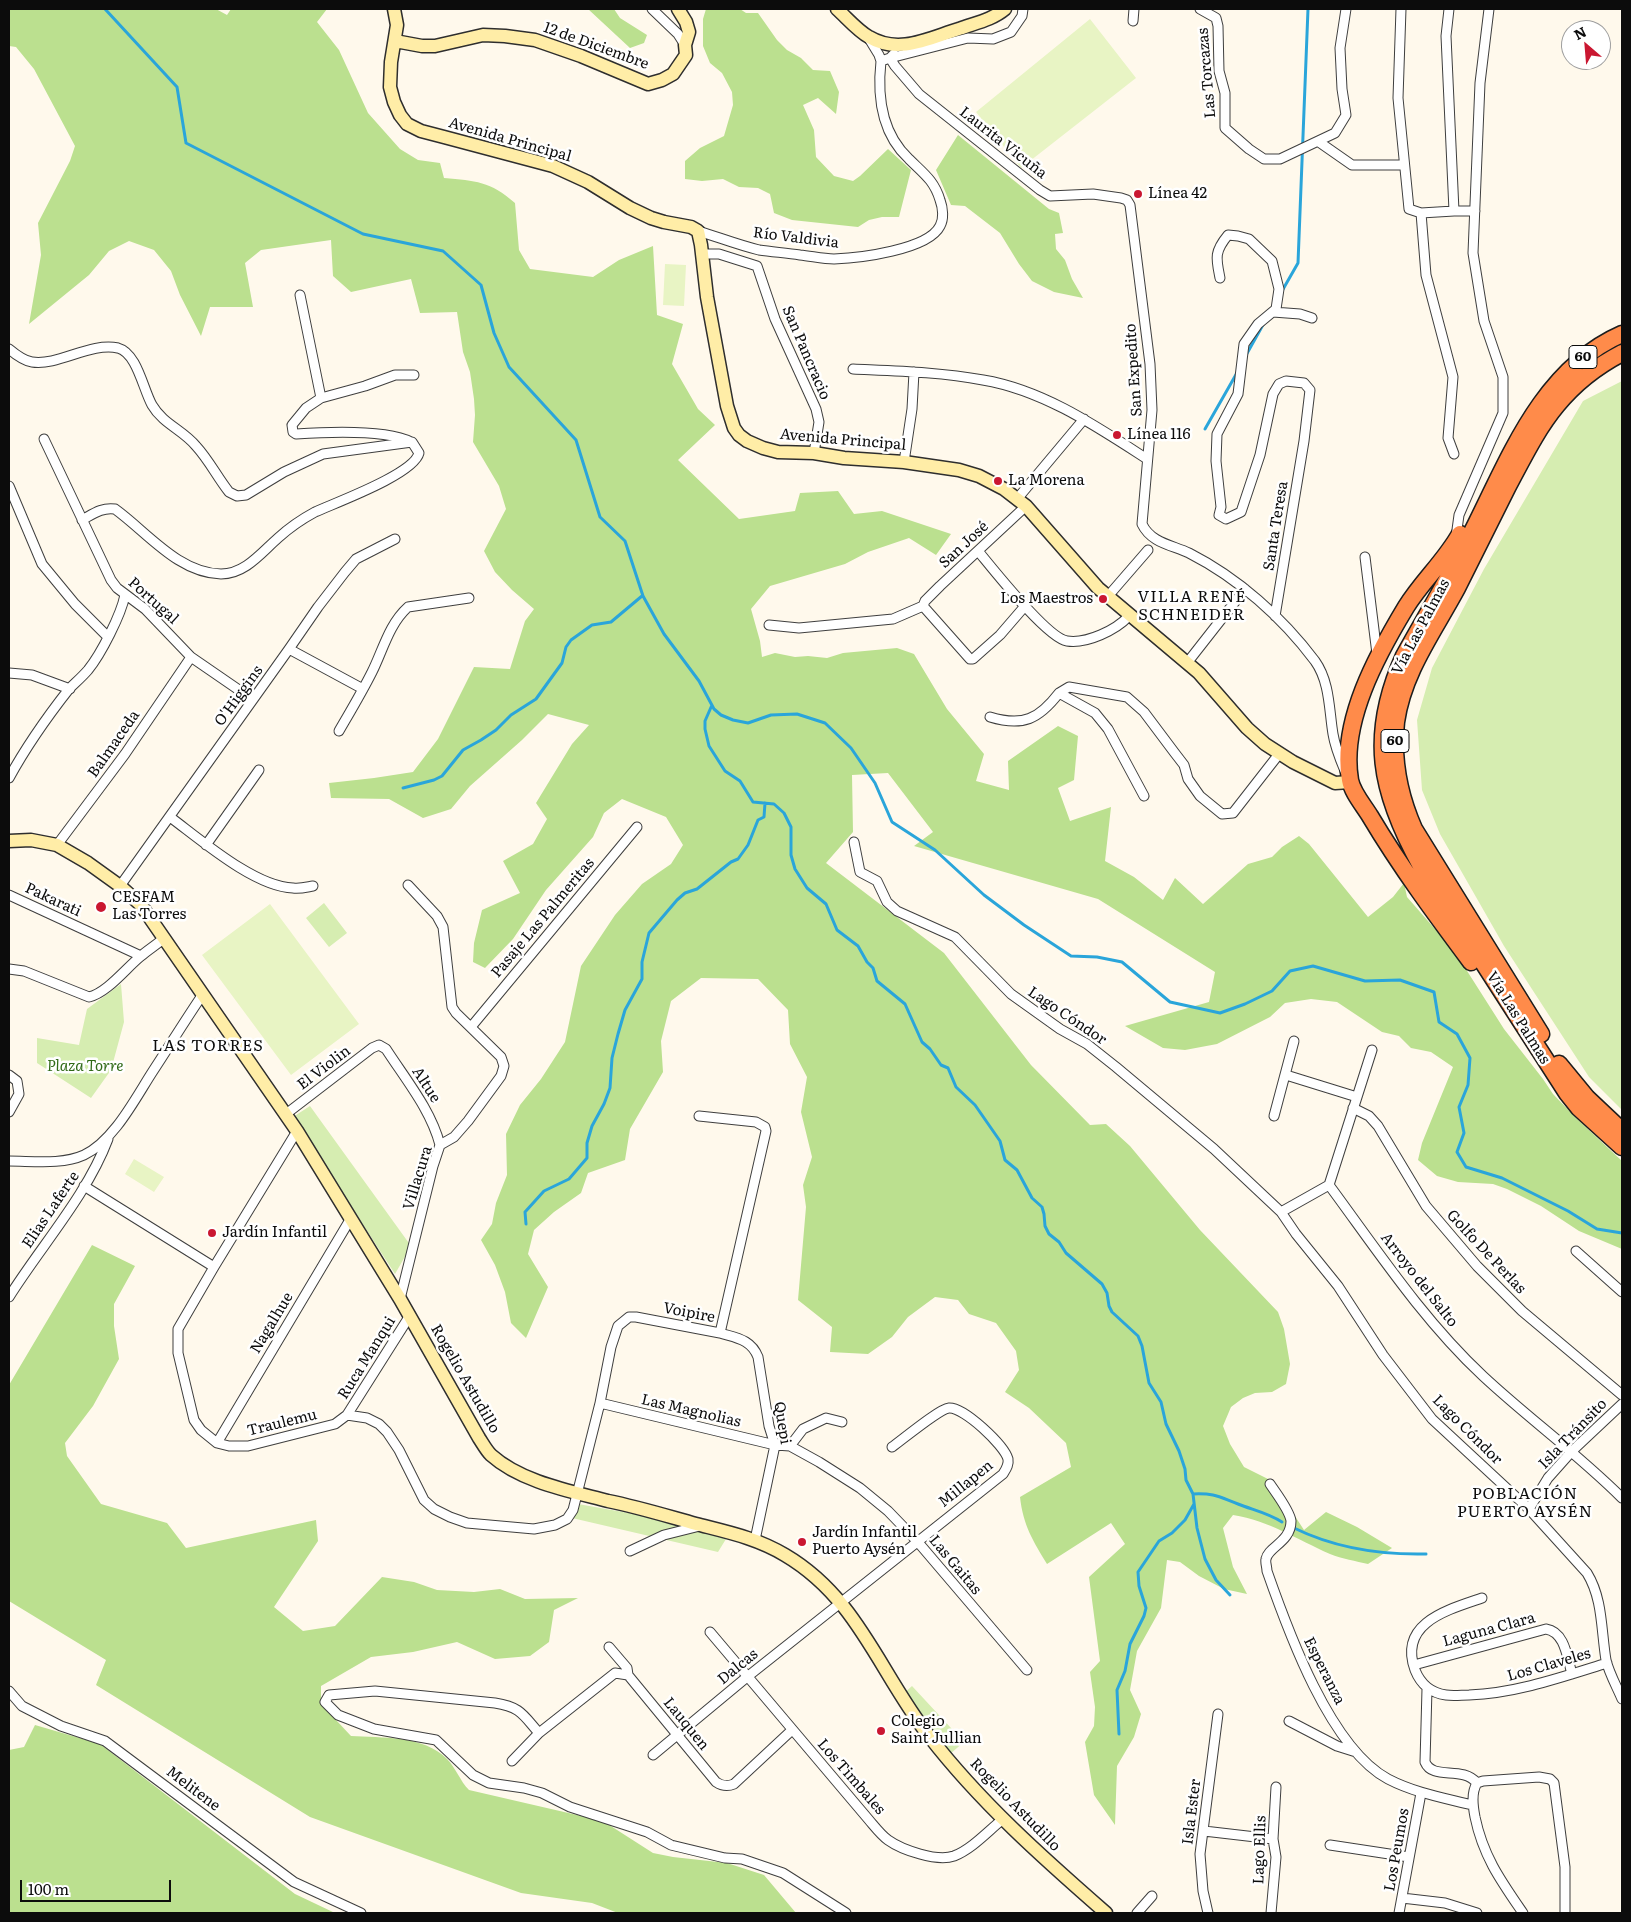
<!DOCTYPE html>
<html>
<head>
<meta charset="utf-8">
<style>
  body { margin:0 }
  #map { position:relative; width:1631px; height:1922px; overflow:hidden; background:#fff9ec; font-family:Literata,serif }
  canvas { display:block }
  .frame { position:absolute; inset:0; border:10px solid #0c0c0c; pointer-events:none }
  .north { position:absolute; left:1561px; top:20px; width:50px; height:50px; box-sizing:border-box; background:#fff; border:1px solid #9e9e9e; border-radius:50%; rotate:333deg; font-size:14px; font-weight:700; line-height:20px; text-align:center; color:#0c0c0c }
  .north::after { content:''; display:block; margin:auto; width:18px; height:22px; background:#ca1731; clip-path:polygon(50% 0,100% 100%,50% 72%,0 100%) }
  .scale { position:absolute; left:20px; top:1880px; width:151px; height:22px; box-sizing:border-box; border:2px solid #0c0c0c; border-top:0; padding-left:6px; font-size:15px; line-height:18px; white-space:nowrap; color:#0c0c0c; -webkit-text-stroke:4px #fff; paint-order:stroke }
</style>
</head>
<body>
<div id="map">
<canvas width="1631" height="1922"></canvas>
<div class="frame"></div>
<div class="north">N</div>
<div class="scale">100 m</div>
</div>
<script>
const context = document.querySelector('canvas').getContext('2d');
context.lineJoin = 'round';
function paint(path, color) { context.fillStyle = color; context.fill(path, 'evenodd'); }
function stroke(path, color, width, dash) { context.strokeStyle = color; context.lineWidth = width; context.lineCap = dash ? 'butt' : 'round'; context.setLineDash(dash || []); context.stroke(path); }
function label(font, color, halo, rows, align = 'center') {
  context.font = font + ' Literata,serif'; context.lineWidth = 5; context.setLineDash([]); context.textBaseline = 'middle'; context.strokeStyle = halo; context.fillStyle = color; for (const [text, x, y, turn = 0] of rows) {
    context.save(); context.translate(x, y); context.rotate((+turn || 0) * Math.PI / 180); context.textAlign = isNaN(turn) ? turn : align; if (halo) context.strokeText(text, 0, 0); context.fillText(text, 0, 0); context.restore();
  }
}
paint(new Path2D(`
  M1622,381V1110L1589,1077L1504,946L1440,834L1422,790L1417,720L1432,668L1484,569L1583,401Z
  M324,903L347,933L329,947L306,918Z
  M121,984L124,1022L111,1070L91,1098L37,1063V1038L79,1045L87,1009Z
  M310,1106L411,1246L395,1274L293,1117Z
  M578,1504L651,1517L726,1539L718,1552L572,1518Z
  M912,1686L964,1742L950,1754L902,1695Z`), '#d6edb1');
paint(new Path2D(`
  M9,9H216L227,15L231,9H327L317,22L339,50L368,113L400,149L418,160L440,163L444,178C476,181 490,181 515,203L519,250L530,269L593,277L619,260L653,246L657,315L683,324L672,364L698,409L715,425L678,460L739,519L795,511L800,493L838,491L854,514L882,511L951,534L936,555L909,538L868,552L845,564L770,586L751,609L760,641L762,657L775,653L795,657L808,656L827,658L843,653L897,648L914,654L947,709L984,754L976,781L1009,790L1008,761L1058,726L1078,736L1074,780L1058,788L1070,821L1111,807L1105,861L1134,877L1163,900L1175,878L1203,904L1248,864L1272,857L1282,847L1299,836L1309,844L1368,917L1393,897L1404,883L1407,897L1455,952L1504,1029L1543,1079L1553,1094L1576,1118L1622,1161V1249L1579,1231L1541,1206L1507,1189L1493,1184L1458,1182L1437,1176L1418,1160L1422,1143L1453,1067L1431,1052L1411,1048L1399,1036L1382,1032L1337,1002L1311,999L1285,1003L1270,1017L1217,1044L1185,1050L1163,1048L1125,1026L1209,1002L1215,972L1098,899L914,846L933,832L888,773L852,775L853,832L826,863L944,953L1031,1065L1090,1125L1106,1124L1130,1146L1200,1230L1278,1312L1284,1329L1290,1364L1286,1384L1272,1392L1255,1393L1243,1398L1231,1407L1223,1426L1230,1444L1244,1467L1272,1481L1304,1530L1326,1512L1357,1527L1392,1548L1368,1564C1356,1561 1342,1559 1330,1554C1296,1539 1270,1521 1233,1515L1223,1528L1233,1567L1247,1594L1224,1589L1199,1576L1180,1562L1167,1560L1161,1608L1137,1651L1130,1690L1141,1714L1134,1737L1117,1766L1115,1825L1094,1795L1085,1742L1094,1726L1095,1707L1090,1672L1100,1661L1089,1577L1125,1544L1111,1523L1047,1564C1033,1541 1023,1525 1020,1497L1071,1467L1066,1443L1029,1408L1005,1392L1019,1370L1016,1351L996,1323L969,1314L958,1300L935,1297L908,1317L892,1337L868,1354L830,1352L832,1327L798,1300L806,1207L803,1185L812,1157L801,1112L807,1077L790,1044L788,1010L758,979L701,978L671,1001L661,1041L663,1072L630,1129L625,1160L588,1173L581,1193L554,1212L534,1230L528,1254L548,1287L526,1338L511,1323L505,1292L495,1265L481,1240L492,1224L496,1203L507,1175L506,1134L520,1105L541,1079L565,1042L581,966L615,915L642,884L671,864L683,845L666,817L622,799L604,813L593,837L546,890L513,939L485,968L473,962L474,943L482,910L520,893L503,861L533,844L547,819L536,803L572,744L589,725L548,714L522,740L470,786L451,809L423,818L389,799L331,798L329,783L374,778L413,772L438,739L474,667L510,669L525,621L534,609L512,590L495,572L484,551L506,509L499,486L473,442L475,415L474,399L470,372L463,352L457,312L420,313L411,279L351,292L333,276L331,240L261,250L245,263L253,307H210L201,336L180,295L171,271L154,250L129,241L109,251L89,275L29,324L41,255L38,223L70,161L75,146L34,69L16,47L9,46Z
  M588,9H614L620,18L647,35L644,43L630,48Z
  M706,9H740L746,13H758L777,40L787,50L801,58L813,70L830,71L839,92L836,114L818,98L803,105L814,130L816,157L834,176L853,181L860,176L888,149L911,170L899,217H882L869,220L858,227L792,220L774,213L770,194L758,188L739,187L723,179L702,181L685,179V161L700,148L724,136L733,105L732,92L722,73L710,63L703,46V19Z
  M958,135L1049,209L1059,213L1063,233L1055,234L1056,249L1065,260L1072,279L1083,298L1054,292L1032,281L1019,264L1000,233L965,206L951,205L936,170Z
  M92,1245L135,1266L114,1304V1326L119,1359L93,1406L65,1443L67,1456L101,1504L167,1523L186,1548L316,1520L318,1541L274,1607L303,1631L335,1626L382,1577L414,1582L437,1590L474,1592L500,1589L525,1599L578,1598L554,1610L549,1642L530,1656L495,1659L457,1642L413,1652L371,1657L321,1686V1704L351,1736C381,1738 424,1735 447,1759C456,1768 460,1781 469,1790L603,1821L653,1853L673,1857L727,1863L764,1875L796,1913H618L592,1903L521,1893L310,1817L96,1685L106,1660L9,1601V1385Z
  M35,1725L100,1744L295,1894L335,1913H9V1750L24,1747Z`), '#bbe08f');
paint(new Path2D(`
  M1090,19L1136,78L1021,168L976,112Z
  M665,264L686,265L684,306L663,305Z
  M270,904L359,1024L291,1075L202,955Z
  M134,1159L164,1177L154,1192L125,1174Z`), '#e8f4c4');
stroke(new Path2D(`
  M105,9L177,87L186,143L363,234L443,251L481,285L494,333L509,367L576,440L600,517L625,541L643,596L664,634L699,681L714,709L721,715L733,720L748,723L771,715L797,714L825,723L851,748L875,783L892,822L935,850L984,895L1024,925L1071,956L1097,957L1122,962L1170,1002L1220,1013L1245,1004L1272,991L1290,971L1313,966L1365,981L1400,980L1434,992L1439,1022L1457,1034L1470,1058L1468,1085L1459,1107L1464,1133L1457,1152L1466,1167L1502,1178L1568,1211L1597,1229L1622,1233
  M1282,291L1298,263L1308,9
  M1245,357L1264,323
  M1205,429L1238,371
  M712,705L705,721V729L709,746L725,771L740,781L753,802L774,804L784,813L791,827V855L795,869L807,888L826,904L837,930L858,946L867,962L873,968L877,981L905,1004L922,1042L930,1049L941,1065L948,1068L956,1087L975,1105L1000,1141L1005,1160L1017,1170L1032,1198L1042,1207L1044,1214L1045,1226L1049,1234L1059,1242L1066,1253L1102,1284L1107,1293L1109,1306L1112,1312L1138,1336L1142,1346L1149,1383L1161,1402L1166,1424L1179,1451L1185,1469L1186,1480L1193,1494L1197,1528L1205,1559L1216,1580L1230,1595
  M403,788L434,780L442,776L463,750L481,740L496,730L511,715L536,699L562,663L566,647L571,640L592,625L611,622L642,596
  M526,1224L525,1212L544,1191L569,1179L587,1158V1143L592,1126L604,1104L610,1088L612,1058L618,1034L625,1010L642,979V962L649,933L677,900L685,893L697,889L731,862L738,859L748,845L758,820L764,817L765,803
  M1193,1494C1215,1493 1219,1497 1238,1504C1253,1510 1268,1513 1282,1522
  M1294,1528C1335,1548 1381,1555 1426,1554
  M1119,1734L1117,1690L1125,1671L1130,1644L1144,1616L1146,1608L1139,1586L1138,1572L1159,1541L1172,1533L1185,1520L1194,1504`), '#2aa5da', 3);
const street = new Path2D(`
  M652,9L678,34L685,45
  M1023,9L1022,16L1011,32L993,39L968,38L890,58L895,66L919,94L1040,190L1050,196L1093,194L1121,198L1127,200L1130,205L1150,364L1152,410L1142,524C1151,543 1172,545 1189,553C1238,578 1282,617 1315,661C1330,682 1329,710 1333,734C1335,747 1340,759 1345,771
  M1200,9L1216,18L1218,26L1219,71L1225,93V128L1249,149L1264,159H1280L1335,133L1346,115L1342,89L1340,48L1346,9
  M1401,9L1398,98L1409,209L1421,213L1454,211
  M1449,9L1446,36L1454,211H1475
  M1133,21L1134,9
  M868,37L879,55L881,61
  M1319,142L1352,165H1404
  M1421,213L1426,275L1453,377L1448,438L1454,454
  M698,231C718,237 738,245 759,250C773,252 787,253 800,255C811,256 823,259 834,259C859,258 928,250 940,226C944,219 943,208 940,200C934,180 923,173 909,159C882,134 877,97 881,61L890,58L894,54
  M702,254H719L757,266L775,319L816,409L819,422L814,453
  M1220,278C1216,258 1214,252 1228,235L1238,236L1249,239L1272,261L1279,289L1276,309L1258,324L1244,344L1238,394L1217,434L1216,461L1221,507L1219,515L1226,519L1241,512L1260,455L1273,394L1279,384L1286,381L1304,383L1310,390L1304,441L1275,616
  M300,295L321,398
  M1273,312L1300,314L1312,318
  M9,349C15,354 24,361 32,362C59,366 90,342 118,348C137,353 143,389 152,405C163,424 183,430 196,446C209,460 217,477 229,492L237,496L246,495L284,472L323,454L412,442L419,453C414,474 337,502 315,512C302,519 289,528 278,538C261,553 245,574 221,574C178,573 147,532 115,509C102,507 93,514 82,520
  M853,369C896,371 940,372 983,380C1043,390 1096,426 1147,459
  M44,439L111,580L117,588L145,609L191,657L252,699
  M411,442C385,429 326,432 296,434L293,432L292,425L306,408L321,398L365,386L395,375H414
  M904,462L912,409L914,372
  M9,486L42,564L75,604L107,636
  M1017,499L1084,419
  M1456,537L1459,515L1503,413V377L1484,321L1473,253L1480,83L1489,9
  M978,551C993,569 1047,638 1067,641C1087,644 1116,630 1129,616
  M1365,557L1377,654
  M1109,595L1148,550
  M923,606L925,601L940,586L1026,506
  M769,625L799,628L893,619L923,606L970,659H973L1000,635L1025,606
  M289,649L363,689
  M1187,663L1245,589
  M9,673L32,675L70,689
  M990,717C1023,727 1039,719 1059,693
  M339,731C350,712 362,692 372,672C383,650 389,624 408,607L469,598
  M9,778C26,747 47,717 69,689C75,683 82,677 88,670C101,654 121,615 125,595
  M1144,796L1108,729L1095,713L1059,693L1069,687L1127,697L1144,712L1174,752L1184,765L1188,779L1200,796L1222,814L1233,813L1279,754
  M170,817C201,840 255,887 293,888C300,889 307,887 313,886
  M854,842L860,872L877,881L887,902L897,911L955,937L1011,994L1060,1029L1087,1044L1116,1067L1214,1149L1281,1212L1296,1234L1338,1286L1383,1355L1432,1419L1529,1509L1587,1573C1603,1599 1601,1630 1606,1660C1609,1673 1617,1687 1622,1699
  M57,845L125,754L191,657
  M206,845L259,770
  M120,886L289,649L318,607L345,572L356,559L395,539
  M9,895L141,956
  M9,969L24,971L89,997C107,993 126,968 141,956C148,950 156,945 163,939
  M471,1027L637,827
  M9,1075L17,1081L19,1094L9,1112
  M1286,1075L1357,1097
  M1353,1108L1369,1116L1378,1126L1426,1206L1477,1266L1522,1311L1622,1395
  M286,1114L372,1048L379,1045L386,1049C406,1080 431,1110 440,1145
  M1274,1116L1294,1041
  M297,1131L214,1267L178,1329V1353L194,1420L201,1430L217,1443L229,1446H248L335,1424L347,1415L409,1317
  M9,1161C33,1161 62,1165 84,1155C114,1141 136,1097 153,1071C170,1045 186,1019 203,994
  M1329,1185C1377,1250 1423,1320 1483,1376C1528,1418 1578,1454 1622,1498
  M1329,1185L1372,1050
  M84,1186L214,1267
  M1281,1212L1329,1185
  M1576,1251L1622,1292
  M9,1297C41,1246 87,1195 108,1139
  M400,1299L433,1166L440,1145L454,1137L468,1121L501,1076L504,1066L501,1057L456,1013L452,1007L443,927L437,916L408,885
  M720,1333C736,1338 751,1339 758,1357L769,1426L775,1445L755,1540
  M600,1403L775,1445L790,1446L819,1462L860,1488L888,1511L917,1541L1027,1670
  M347,1415L367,1418L379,1424L387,1432L399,1450L424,1500L434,1509L450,1517L467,1523L534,1529L555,1525L567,1519L573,1510L600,1403L611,1347L618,1326L629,1317H636L720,1333L766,1131L765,1127L756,1122L699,1116
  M217,1443L351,1218
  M790,1446L803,1429L826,1418L842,1422
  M1270,1484C1276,1493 1290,1511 1291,1521C1291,1542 1268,1547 1266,1559C1265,1562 1267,1567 1267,1571C1288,1631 1330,1748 1388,1779C1415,1793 1444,1798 1472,1805
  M1529,1509L1548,1478L1572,1451L1622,1404
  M630,1551L664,1535L700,1526
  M1482,1598C1447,1610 1398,1623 1415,1670C1421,1685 1431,1693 1446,1695C1453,1696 1462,1695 1469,1695C1517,1693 1562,1677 1607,1663
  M710,1632L869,1820C875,1827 881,1835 888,1840C902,1850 937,1862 954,1856C972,1849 988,1831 1003,1819
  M609,1647L627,1668L628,1675
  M1414,1665L1546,1629C1565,1632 1567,1657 1572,1674
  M628,1675L716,1782C722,1786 727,1787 734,1784L792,1730
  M1427,1689L1425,1762C1433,1781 1462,1765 1477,1783C1471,1793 1473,1806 1475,1817C1483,1856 1501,1881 1523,1913
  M9,1691L22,1706L61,1726L105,1741L294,1882L361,1913
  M1289,1721L1337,1746L1356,1752
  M539,1733C523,1715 521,1707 495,1703L375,1691L329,1695L325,1702L338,1715L374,1729L436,1740L473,1775L489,1783L524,1788L542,1793L570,1807L647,1832L671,1845L725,1858L742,1859L783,1873L846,1913
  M653,1755L747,1677L1003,1474C1006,1469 1009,1465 1008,1459C1004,1445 964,1407 949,1408C939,1409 902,1440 892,1447
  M512,1761L539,1733L615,1673L628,1675
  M1477,1783L1483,1781L1539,1777L1550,1779L1554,1783L1565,1867V1913
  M1204,1831L1273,1839
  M1330,1845L1409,1857
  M1402,1898L1445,1903L1477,1913
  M1137,1913L1152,1896
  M1208,1913L1203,1891L1200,1854L1218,1714
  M1271,1913L1276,1857L1273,1839L1276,1787
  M1399,1913L1421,1793`);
const secondary = new Path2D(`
  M394,9L397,25L391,62L390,87L394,102L400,115L407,124L421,131L444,137L553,166L588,182L630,208L651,218L664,222L691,227L698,231L701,245L707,297L727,406L734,428L739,435L747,441L763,448L778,452L814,453L844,458L904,462L959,470L979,476L1004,489L1026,506L1098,588L1199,673L1247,728L1265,744L1293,762L1335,783L1350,782
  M837,9C847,18 858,31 869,37C899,55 929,38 959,29C975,23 992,20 1005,9
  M395,41L422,46H435L483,35L505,36L535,40L581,56L648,84L662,80L673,74L686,55L685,45L689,32L686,22L678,9
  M9,841L31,840L57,845L88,863L120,886L141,905L297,1131L400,1299L479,1438C483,1444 486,1450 491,1455C521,1482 570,1491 608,1501C638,1507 667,1516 696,1524C727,1532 757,1538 785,1555C858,1598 879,1672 929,1736C980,1802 1043,1858 1106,1913`);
const highway = new Path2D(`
  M1622,334C1540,370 1508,462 1470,536C1450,577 1426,616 1404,656C1368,736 1380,792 1421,866L1567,1093L1579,1108L1622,1147
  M1460,534C1445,561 1422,581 1406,607C1377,655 1340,722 1350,780C1352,792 1364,806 1370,816C1401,868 1436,915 1471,962
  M1541,1034L1414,829C1399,795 1392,759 1396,722C1403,672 1434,631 1457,588C1474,554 1491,520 1508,486C1523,458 1537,429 1557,405C1575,383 1597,366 1622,353
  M1559,1064L1587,1098L1622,1131`);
stroke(street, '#3f3f3f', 11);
stroke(secondary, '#2e2e2e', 15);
stroke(highway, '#1d1d1d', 19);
stroke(street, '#fff', 9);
stroke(secondary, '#ffeda7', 12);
stroke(highway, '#ff8b4a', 16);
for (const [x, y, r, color] of [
  [1138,194,5,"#ca1731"],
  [1117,435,5,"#ca1731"],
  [998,481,5,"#ca1731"],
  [1103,599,5,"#ca1731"],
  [101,907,6,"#ca1731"],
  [212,1233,5,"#ca1731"],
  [802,1542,5,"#ca1731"],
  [881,1731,5,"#ca1731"]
]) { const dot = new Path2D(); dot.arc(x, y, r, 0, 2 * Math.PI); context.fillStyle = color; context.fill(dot); stroke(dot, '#fff', 2); }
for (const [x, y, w] of [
  [1583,357,28],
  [1395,741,28]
]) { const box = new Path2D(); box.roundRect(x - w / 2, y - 11.5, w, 23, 4); context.fillStyle = '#fff'; context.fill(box); stroke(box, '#0c0c0c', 1); }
label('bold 14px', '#0c0c0c', null, [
  ["60",1583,357],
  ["60",1395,741]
]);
label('15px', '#0c0c0c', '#fff', [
  ["12 de Diciembre",596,46,20],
  ["Las Torcazas",1207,73,-95],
  ["Avenida Principal",510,140,16],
  ["Laurita Vicuña",1003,143,38],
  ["Río Valdivia",796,238,7],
  ["San Pancracio",806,353,67],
  ["San Expedito",1134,370,-94],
  ["Avenida Principal",843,440,5],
  ["Santa Teresa",1276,526,-81],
  ["San José",964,545,-43],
  ["Portugal",153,601,42],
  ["Vía Las Palmas",1421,627,-62],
  ["O'Higgins",239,696,-54],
  ["Balmaceda",114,744,-55],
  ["Pakarati",53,900,25],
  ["Pasaje Las Palmeritas",543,918,-50],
  ["Lago Cóndor",1067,1016,34],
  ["Vía Las Palmas",1518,1018,58],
  ["El Violin",324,1068,-37],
  ["Altue",426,1085,57],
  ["Villacura",418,1178,-73],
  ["Elias Laferte",51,1210,-56],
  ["Golfo De Perlas",1486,1252,47],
  ["Arroyo del Salto",1419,1280,52],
  ["Voipire",689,1313,11],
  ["Nagalhue",272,1323,-59],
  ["Ruca Manqui",367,1358,-58],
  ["Rogelio Astudillo",465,1379,60],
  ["Las Magnolias",691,1411,13],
  ["Traulemu",282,1423,-14],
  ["Quepi",782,1423,81],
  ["Lago Cóndor",1467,1430,45],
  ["Isla Tránsito",1573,1434,-46],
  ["Millapen",966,1484,-39],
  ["Las Gaitas",955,1565,50],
  ["Laguna Clara",1489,1630,-15],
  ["Los Claveles",1549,1665,-16],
  ["Dalcas",738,1667,-39],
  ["Esperanza",1324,1671,63],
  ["Lauquen",686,1724,51],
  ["Los Timbales",851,1777,49],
  ["Melitene",193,1789,37],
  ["Rogelio Astudillo",1015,1805,46],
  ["Isla Ester",1192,1812,-83],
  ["Lago Ellis",1260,1850,-88],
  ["Los Peumos",1397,1850,-80]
]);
label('15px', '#0c0c0c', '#fff', [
  ["Línea 42",1148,194],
  ["Línea 116",1127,435],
  ["La Morena",1008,481],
  ["Los Maestros",1093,599,"right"],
  ["CESFAM",112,898],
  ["Las Torres",112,915],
  ["Jardín Infantil",222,1233],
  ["Jardín Infantil",812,1533],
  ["Puerto Aysén",812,1550],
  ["Colegio",891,1722],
  ["Saint Jullian",891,1739]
], 'left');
label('italic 15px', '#306a17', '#fff', [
  ["Plaza Torre",85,1067]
]);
context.letterSpacing = '1px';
label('16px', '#0c0c0c', '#fff', [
  ["VILLA RENÉ",1192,597],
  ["SCHNEIDER",1192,615],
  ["LAS TORRES",208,1046],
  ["POBLACIÓN",1525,1494],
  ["PUERTO AYSÉN",1525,1512]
]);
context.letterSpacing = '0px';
</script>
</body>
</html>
